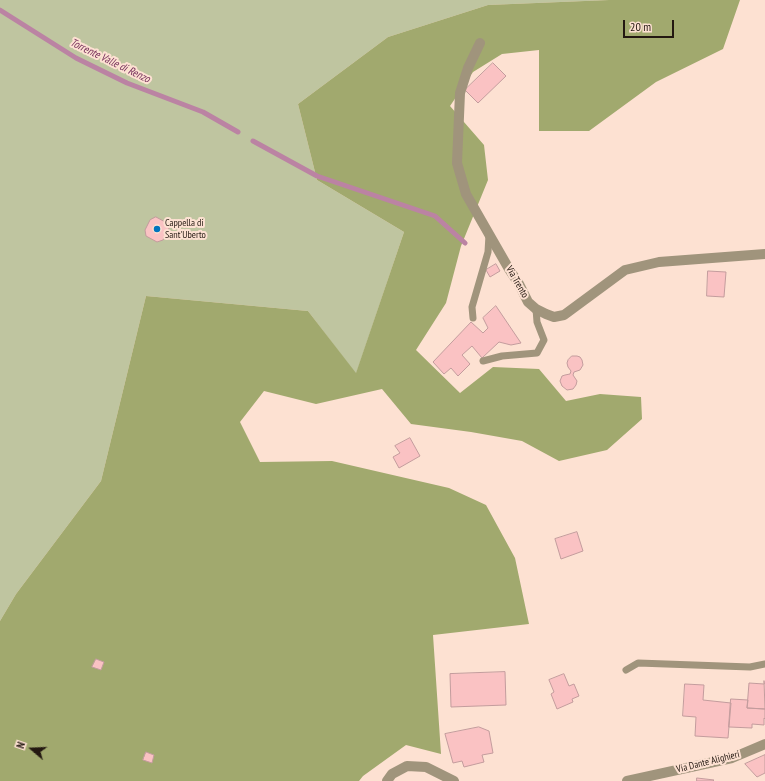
<!DOCTYPE html>
<html>
<head>
<meta charset="utf-8">
<style>
  body { margin:0 }
  #map { position:relative; width:765px; height:781px; overflow:hidden; background:#fde1d2; font-family:"PT Sans Narrow",sans-serif }
  canvas { display:block }
  .north { position:absolute; left:12px; top:729px; width:40px; height:40px; -webkit-text-stroke:3px #fde1d2; paint-order:stroke; rotate:289deg; font-size:11px; font-weight:700; line-height:16px; text-align:center; color:#231811 }
  .north::after { content:''; display:block; margin:auto; width:14px; height:18px; background:#231811; clip-path:polygon(50% 0,100% 100%,50% 72%,0 100%) }
  .scale { position:absolute; left:623px; top:20px; width:51px; height:18px; box-sizing:border-box; border:2px solid #231811; border-top:0; padding-left:5px; font-size:12px; line-height:14px; white-space:nowrap; color:#231811; -webkit-text-stroke:3px #fde1d2; paint-order:stroke }
</style>
</head>
<body>
<div id="map">
<canvas width="765" height="781"></canvas>
<div class="north">N</div>
<div class="scale">20 m</div>
</div>
<script>
const context = document.querySelector('canvas').getContext('2d');
context.lineJoin = 'round';
function paint(path, color) { context.fillStyle = color; context.fill(path, 'evenodd'); }
function stroke(path, color, width, dash) { context.strokeStyle = color; context.lineWidth = width; context.lineCap = dash ? 'butt' : 'round'; context.setLineDash(dash || []); context.stroke(path); }
function label(font, color, halo, rows, align = 'center') {
  context.font = font + ' "PT Sans Narrow",sans-serif'; context.lineWidth = 4; context.setLineDash([]); context.textBaseline = 'middle'; context.strokeStyle = halo; context.fillStyle = color; for (const [text, x, y, turn = 0] of rows) {
    context.save(); context.translate(x, y); context.rotate((+turn || 0) * Math.PI / 180); context.textAlign = isNaN(turn) ? turn : align; if (halo) context.strokeText(text, 0, 0); context.fillText(text, 0, 0); context.restore();
  }
}
paint(new Path2D(`
  M0,0H609L488,5L388,37L298,104L317,180L404,232L356,374L308,311L146,296L101,481L16,594L0,621Z`), '#bfc5a0');
paint(new Path2D(`
  M609,0H740L723,49L656,82L589,131H539V50L502,54L473,72L450,106L484,145L488,180L461,246L446,303L416,350L460,393L493,367L539,369L566,401L600,394L641,397L642,419L607,450L559,461L522,441L471,432L411,424L382,389L316,404L264,391L240,422L260,462L332,461L449,488L486,505L515,558L529,624L433,635L441,754L406,745L363,776L359,781H0V621L16,594L101,481L146,296L308,311L356,373L404,232L317,180L298,104L388,37L488,5Z`), '#a1a96e');
stroke(new Path2D(`
  M0,10L76,58L127,83L203,112L238,132
  M253,141L317,176L435,216L465,243`), '#bb83a3', 5);
const building = new Path2D(`
  M493,63L506,76L478,103L465,90Z
  M156,217L167,223L169,229L163,240L157,242L146,236L145,230L150,220Z
  M496,264L500,271L490,277L486,270Z
  M708,271L726,272L724,297L707,296Z
  M496,306L521,343L511,345L499,342L482,358L472,346L462,355L470,364L458,376L451,368L444,374L433,362L471,322L483,333L488,328L483,318Z
  M572,356H577L580,357L582,360L583,365L580,370L574,372L573,375L577,381L576,385L573,389L567,390L562,386L560,381L562,376L565,375L570,374L571,371L568,367L567,363L568,360Z
  M410,438L420,456L399,468L393,457L400,453L395,446Z
  M577,532L583,551L561,559L555,539Z
  M96,659L104,662L101,670L92,667Z
  M505,672L506,705L451,707L450,674Z
  M564,674L569,686L574,684L579,696L572,699L573,702L557,709L551,694L554,692L549,680Z
  M764,681L765,709L747,708L749,683L764,684Z
  M685,684L704,685L703,700L731,703L728,738L695,736L696,717L683,716Z
  M731,699L748,700L747,708L765,709V719L764,718V725L752,724V728L729,727Z
  M479,727L489,731L493,753L482,755L484,762L464,767L462,761L453,763L445,734Z
  M146,752L154,755L152,763L143,760Z
  M765,755V773L757,777L745,764Z
  M697,778L714,780L713,781H697Z`);
paint(building, '#fac2c3');
stroke(building, '#c39c9d', 1);
stroke(new Path2D(`
  M473,318L472,307L488,252L489,235
  M483,361L502,356L537,353L544,340L537,322L536,309
  M626,670L638,663L750,667L765,664`), '#a0947c', 7);
stroke(new Path2D(`
  M480,43L468,68L460,93L457,163L466,194L509,269L519,284L528,302L536,309L546,314L554,317L564,315L625,270L659,262L765,254
  M387,781L392,774L407,766L426,767L454,781
  M627,781L732,758L765,744`), '#a0947c', 10);
for (const [x, y, r, color] of [
  [157,229,4,"#0074be"]
]) { const dot = new Path2D(); dot.arc(x, y, r, 0, 2 * Math.PI); context.fillStyle = color; context.fill(dot); stroke(dot, '#fde1d2', 1.5); }
label('10px', '#231811', '#fde1d2', [
  ["Cappella di",165,223],
  ["Sant'Uberto",165,235]
], 'left');
label('10px', '#231811', '#fde1d2', [
  ["Via Trento",517,282,60],
  ["Via Dante Alighieri",708,762,-14]
]);
label('italic 11px', '#78325d', '#fde1d2', [
  ["Torrente Valle di Renzo",110,61,26]
]);
</script>
</body>
</html>
